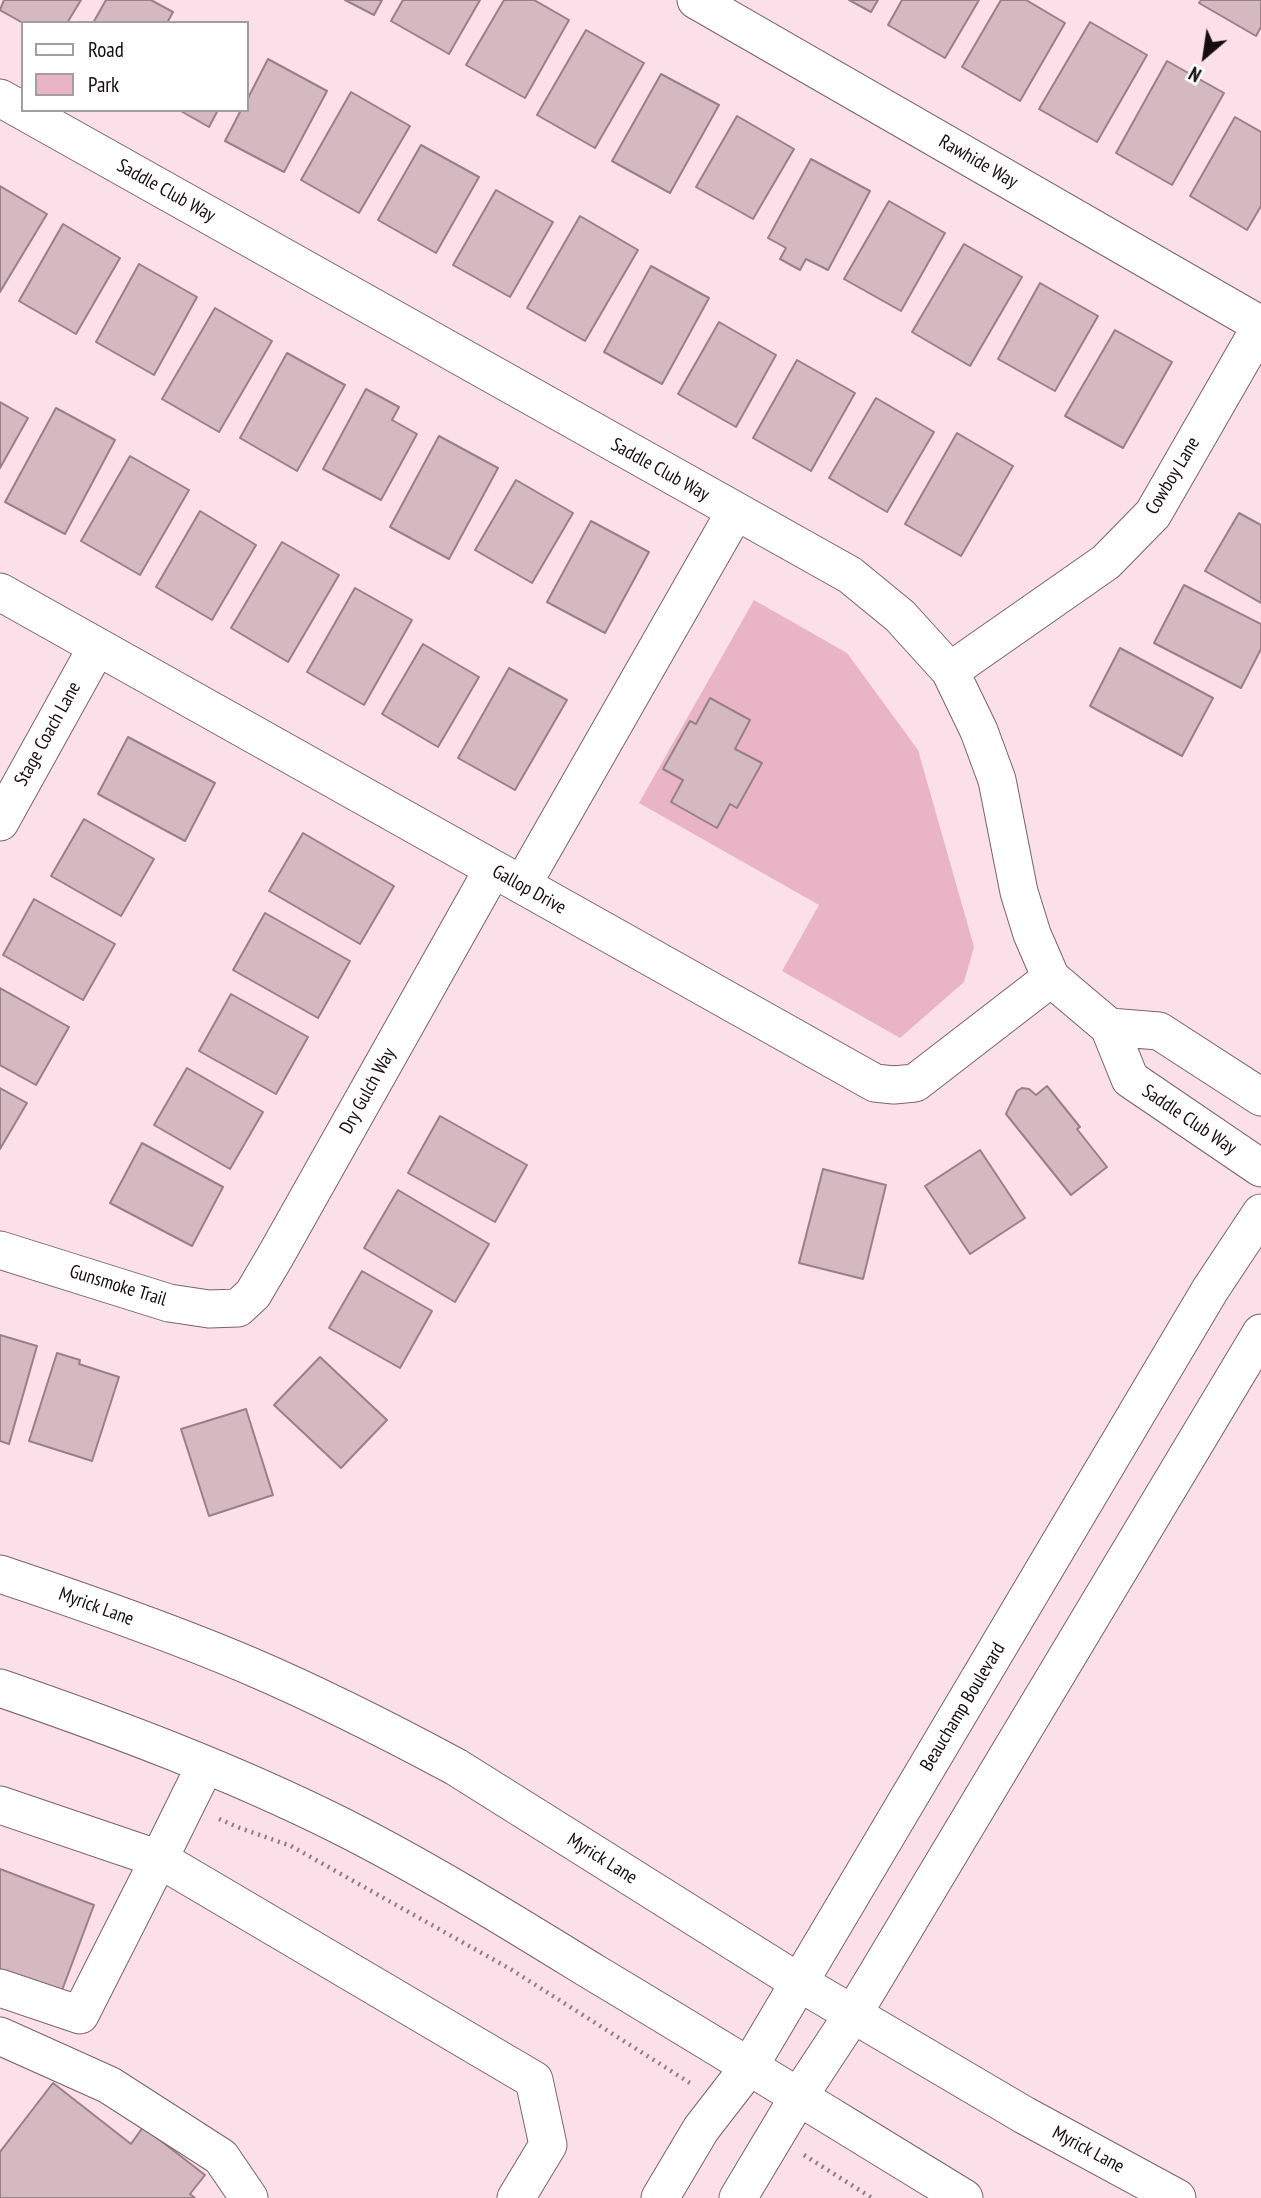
<!DOCTYPE html>
<html>
<head>
<meta charset="utf-8">
<style>
  body { margin:0 }
  #map { position:relative; width:1261px; height:2198px; overflow:hidden; background:#fce0e9; font-family:"PT Sans Narrow",sans-serif }
  canvas { display:block }
  .legend { position:absolute; left:21px; top:21px; width:228px; height:91px; box-sizing:border-box; background:#fff; border:2px solid #a29e9f; margin:0; padding:9px 12px; list-style:none; font-size:21px; color:#160d10 }
  .legend li { display:flex; align-items:center; gap:14px; height:35px }
  .legend b { width:35px; border:2px solid #a29e9f }
  .north { position:absolute; left:1170px; top:21px; width:70px; height:70px; -webkit-text-stroke:5px #fff; paint-order:stroke; rotate:209deg; font-size:19px; font-weight:700; line-height:28px; text-align:center; color:#160d10 }
  .north::after { content:''; display:block; margin:auto; width:24px; height:32px; background:#160d10; clip-path:polygon(50% 0,100% 100%,50% 72%,0 100%) }
</style>
</head>
<body>
<div id="map">
<canvas width="1261" height="2198"></canvas>
<ul class="legend">
<li><b style="height:9px;background:#fff"></b>Road</li>
<li><b style="height:19px;background:#e9b5c6"></b>Park</li>
</ul>
<div class="north">N</div>
</div>
<script>
const context = document.querySelector('canvas').getContext('2d');
context.lineJoin = 'round';
function paint(path, color) { context.fillStyle = color; context.fill(path, 'evenodd'); }
function stroke(path, color, width, dash) { context.strokeStyle = color; context.lineWidth = width; context.lineCap = dash ? 'butt' : 'round'; context.setLineDash(dash || []); context.stroke(path); }
function label(font, color, halo, rows, align = 'center') {
  context.font = font + ' "PT Sans Narrow",sans-serif'; context.lineWidth = 6; context.setLineDash([]); context.textBaseline = 'middle'; context.strokeStyle = halo; context.fillStyle = color; for (const [text, x, y, turn = 0] of rows) {
    context.save(); context.translate(x, y); context.rotate((+turn || 0) * Math.PI / 180); context.textAlign = isNaN(turn) ? turn : align; if (halo) context.strokeText(text, 0, 0); context.fillText(text, 0, 0); context.restore();
  }
}
paint(new Path2D(`
  M754,600L847,653L918,750L974,947L964,982L900,1038L782,971L819,905L639,803Z`), '#e9b5c6');
const building = new Path2D(`
  M4,0H81L67,23H23L0,10Z
  M106,0H151L173,12L167,23H93Z
  M345,0H382L374,15Z
  M403,0H480L449,54L391,21Z
  M504,0H534L569,20L525,98L466,65Z
  M849,0H878L871,12Z
  M902,0H979L945,58L888,25Z
  M1001,0H1026L1065,23L1020,101L962,67Z
  M1201,0H1261V27L1256,36L1199,3Z
  M1090,22L1147,55L1097,142L1039,109Z
  M586,30L644,63L595,148L537,115Z
  M268,59L327,91L284,172L225,141L241,110H247V100Z
  M1167,61L1224,93L1172,185L1116,153Z
  M661,74L719,105L670,193L612,161Z
  M351,92L410,126L359,213L301,180Z
  M179,110H218L209,127Z
  M737,116L794,149L753,219L696,187Z
  M1235,117L1261,132V206L1247,230L1190,196Z
  M421,145L479,177L436,253L378,220Z
  M811,159L870,191L828,270L806,259L800,270L780,259L786,248L768,238Z
  M0,186L47,214L0,292Z
  M496,190L553,222L510,297L453,265Z
  M889,201L945,233L901,311L844,279Z
  M580,216L638,250L585,341L527,308Z
  M63,224L120,258L76,334L19,301Z
  M964,244L1022,277L970,366L912,332Z
  M139,264L197,297L154,375L96,342Z
  M651,266L709,298L662,384L604,352Z
  M1040,283L1098,316L1055,391L998,359Z
  M215,308L272,341L219,432L162,399Z
  M719,322L776,355L736,427L678,394Z
  M1115,330L1172,362L1123,448L1065,416Z
  M287,353L345,385L297,471L240,438Z
  M797,360L855,393L811,471L753,438Z
  M366,389L399,407L392,420L417,434L381,500L323,469Z
  M876,398L934,432L887,512L829,478Z
  M0,402L28,418L0,468Z
  M56,408L115,440L65,534L5,502Z
  M957,433L1013,466L961,556L905,524Z
  M439,436L498,468L449,559L390,527Z
  M130,456L189,490L140,575L81,541Z
  M516,480L573,513L532,583L475,550Z
  M200,511L256,545L212,620L156,587Z
  M1239,513L1261,525V603L1205,571Z
  M591,521L649,552L605,633L547,602Z
  M282,542L339,575L288,662L231,628Z
  M1184,585L1261,624V649L1241,688L1154,643Z
  M355,588L412,620L364,705L307,672Z
  M423,644L479,677L438,747L382,714Z
  M1120,648L1213,698L1182,756L1090,706Z
  M509,668L567,700L515,790L458,758Z
  M710,698L750,720L735,749L762,763L737,808L730,804L717,828L671,802L683,780L663,769L690,721L696,724Z
  M128,737L215,783L185,841L98,794Z
  M84,819L154,859L121,916L51,876Z
  M303,833L394,886L360,944L269,891Z
  M34,899L115,944L83,1000L3,955Z
  M265,913L350,961L318,1018L233,970Z
  M0,988L69,1027L36,1085L0,1065Z
  M231,994L308,1037L276,1094L199,1051Z
  M187,1068L263,1112L230,1169L154,1125Z
  M1047,1086L1080,1127L1077,1129L1107,1167L1071,1195L1006,1114L1017,1091L1022,1088L1029,1089L1036,1095Z
  M0,1088L27,1103L0,1149Z
  M440,1116L527,1165L495,1222L408,1173Z
  M142,1143L223,1187L192,1246L110,1203Z
  M980,1150L1025,1218L970,1254L925,1186Z
  M823,1169L886,1185L863,1279L799,1263Z
  M398,1190L489,1244L455,1302L364,1248Z
  M362,1271L432,1311L400,1368L329,1328Z
  M0,1335L37,1346L9,1444L0,1441Z
  M57,1353L80,1360L79,1364L119,1377L92,1461L29,1441Z
  M320,1357L387,1420L341,1468L274,1405Z
  M246,1409L273,1495L209,1516L181,1429Z
  M0,1869L94,1905L61,1993L0,1970Z
  M53,2083L131,2144L143,2127L205,2175L190,2194L195,2198H0V2152Z`);
paint(building, '#d4b9c1');
stroke(building, '#998088', 2);
const minor = new Path2D(`
  M696,0L1261,325
  M0,98L850,575L900,616L950,671L979,731L997,780L1019,892L1032,934L1051,978L1109,1027L1130,1079L1261,1168
  M0,592L875,1083L894,1085L915,1083L1051,978
  M950,671L1106,562L1153,514L1261,326
  M0,822L97,647
  M522,885L735,512
  M1109,1027L1159,1031L1261,1097
  M0,1250L169,1303L209,1309L238,1308L253,1294L276,1255L493,869
  M0,1574C84,1602 168,1631 250,1666C320,1696 389,1731 456,1767L800,1983L1024,2115L1177,2198
  M0,1688C116,1728 231,1771 341,1826C428,1870 510,1921 593,1972C717,2046 841,2123 964,2198
  M205,1766L159,1859L534,2080L548,2145L516,2198
  M0,1805L159,1859L80,2015L0,1988
  M0,2036L109,2085L221,2157L249,2198
  M660,2198L701,2129L749,2067L1210,1290L1261,1213
  M738,2198L799,2096L853,2014L1261,1333`);
stroke(minor, '#7a6269', 39);
stroke(new Path2D(`
  M219,1819L240,1828L291,1846L512,1970L693,2085
  M804,2155L872,2198`), '#907d83', 4.5, [2, 5]);
stroke(minor, '#fff', 37);
label('19px', '#160d10', '#fff', [
  ["Rawhide Way",978,162,30],
  ["Saddle Club Way",166,191,29],
  ["Saddle Club Way",660,470,29],
  ["Cowboy Lane",1173,476,-59],
  ["Stage Coach Lane",48,734,-61],
  ["Gallop Drive",529,890,29],
  ["Dry Gulch Way",368,1091,-61],
  ["Saddle Club Way",1189,1120,34],
  ["Gunsmoke Trail",118,1286,17],
  ["Myrick Lane",96,1607,20],
  ["Beauchamp Boulevard",963,1707,-59],
  ["Myrick Lane",602,1859,32],
  ["Myrick Lane",1088,2150,28]
]);
</script>
</body>
</html>
